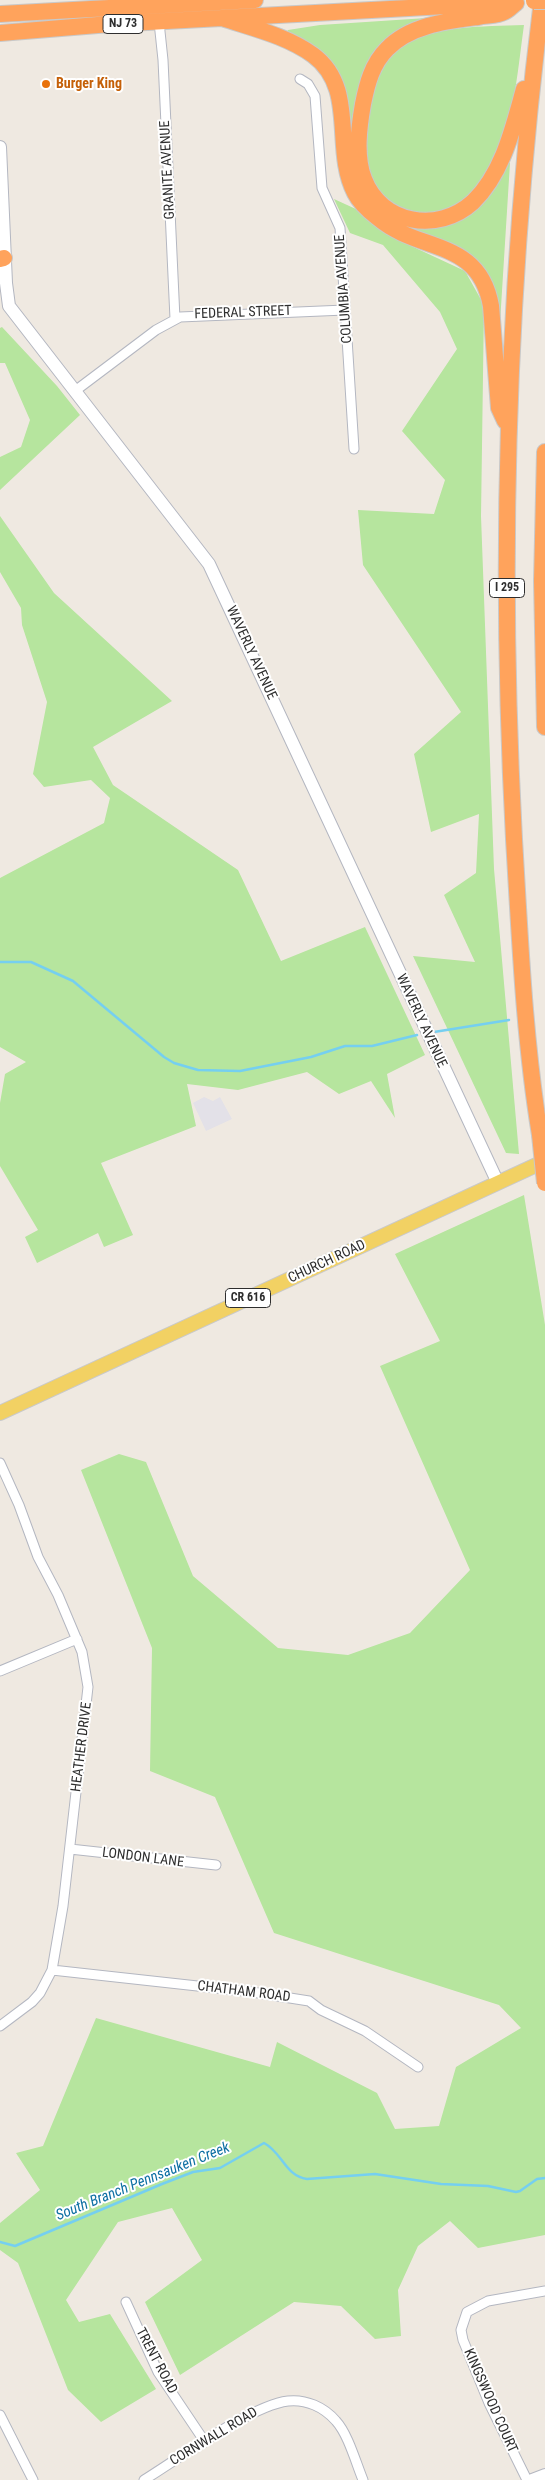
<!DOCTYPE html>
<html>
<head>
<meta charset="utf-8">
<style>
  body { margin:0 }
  canvas { display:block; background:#efe9e1 }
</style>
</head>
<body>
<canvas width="545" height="2480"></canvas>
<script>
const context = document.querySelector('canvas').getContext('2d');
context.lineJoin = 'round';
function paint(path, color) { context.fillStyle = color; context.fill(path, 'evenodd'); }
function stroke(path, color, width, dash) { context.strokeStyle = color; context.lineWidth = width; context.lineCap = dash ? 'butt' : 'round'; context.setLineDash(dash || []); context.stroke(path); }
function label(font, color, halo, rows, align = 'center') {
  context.font = font + ' "Roboto Condensed",sans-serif'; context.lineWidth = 4; context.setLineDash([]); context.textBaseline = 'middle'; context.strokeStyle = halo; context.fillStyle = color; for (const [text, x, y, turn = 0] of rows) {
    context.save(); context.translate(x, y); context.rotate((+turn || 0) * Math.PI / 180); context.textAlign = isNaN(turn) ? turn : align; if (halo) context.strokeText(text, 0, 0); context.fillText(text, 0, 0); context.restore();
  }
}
paint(new Path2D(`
  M204,1097L213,1101L220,1097L232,1119L206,1131L193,1103Z`), '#e3e1e8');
paint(new Path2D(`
  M442,17L368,67L363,190L437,226L507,163H510L500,323L490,281L394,223L363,197L346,104L287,32L288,30L320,25Z
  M524,25C517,75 514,127 489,172C479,190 452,213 430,216C413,217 387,204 377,191C359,168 364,119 373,92C379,75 383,58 399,48C437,24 481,27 524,25Z
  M334,199L358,210L407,244L465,271L484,305L481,516L494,869L519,1154L506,1153L413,956L475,962L444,895L476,873L479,814L431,832L414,754L461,712L363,565L358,510L434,514L445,480L402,431L457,349L440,312L383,245L350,233Z
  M2,327L57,386L80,415L0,490V457L21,447L30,420L5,363H0V328Z
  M0,516L54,593L172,701L93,747L113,785L238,870L281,961L365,927L425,1055L387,1074L395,1118L371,1081L339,1094L307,1072L238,1090L187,1084L196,1126L101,1163L133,1235L104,1247L98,1233L37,1263L25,1237L38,1230L0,1166V1103L5,1074L26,1062L0,1047V878L104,823L110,798L91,780L44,787L33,774L47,702L22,625L21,608L0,572Z
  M524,1195L545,1325V2235L478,2248L450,2221L418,2246L398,2290L401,2336L375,2339L341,2306L294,2302L180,2375L145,2302L202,2260L172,2208L118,2222L66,2300L79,2322L110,2314L156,2389L101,2422L68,2390L18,2263L0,2250V2223L40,2190L16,2153L43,2146L96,2018L270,2067L277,2042L377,2093L395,2129L439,2126L456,2067L521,2028L499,2005L274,1933L215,1797L150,1771L152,1648L81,1470L119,1454L146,1462L193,1576L278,1648L348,1655L410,1633L470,1570L380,1366L440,1341L395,1254Z`), '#b6e59e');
stroke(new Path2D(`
  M0,962H31L73,981L164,1057L174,1063L198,1070L240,1071L311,1057L345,1046H372L417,1035
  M434,1032L509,1020
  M0,2242L15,2246L162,2184L193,2172L220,2168L264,2143C282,2152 285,2176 307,2179L375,2174L441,2184L488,2186L516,2192L520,2191L537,2179L545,2178`), '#75cff0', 2.5);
const street = new Path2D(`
  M159,22L163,60L175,319
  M300,79L308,84L315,96L322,188L340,228L354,449
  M75,391L156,330L180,317L345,310
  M0,1463L19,1505L38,1557L58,1595L82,1652L88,1687L63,1906L52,1970L40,1993L32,2002L0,2026
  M0,1671L77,1639
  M70,1849L216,1865
  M52,1970L252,1992L309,2001L321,2010L365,2031L418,2067
  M126,2302L158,2372L205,2442
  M0,2415L33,2480
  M144,2480C178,2459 252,2405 288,2401C306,2399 324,2407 336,2421C348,2434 356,2463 363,2480
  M527,2480L489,2403L463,2340L461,2330L467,2312L488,2301L545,2291`);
const secondary = new Path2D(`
  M0,147L6,283L9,306L209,564L498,1183
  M532,2480L545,2475`);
const primary = new Path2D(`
  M0,1413L545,1161`);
const highway = new Path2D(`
  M516,3C512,6 508,11 504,12C497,16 486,15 478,17C447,21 410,25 387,49C372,64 367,84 363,104C359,127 355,156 364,179C381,224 438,234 473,202C503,173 513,128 524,89
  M0,14L255,0
  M222,18C252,28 287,36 313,55C358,88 332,149 355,193C360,203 369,211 378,218C419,253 479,238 491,306L499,408L505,421
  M0,33L110,24L502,3
  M0,259L4,258
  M545,452L542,581L545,727
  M540,1135C524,1038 520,938 514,839C499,560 507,278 542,0`);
stroke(street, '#b4b7c1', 11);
stroke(secondary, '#b4b7c1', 14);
stroke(primary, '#c9c9c9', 16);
stroke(highway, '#c9c9c9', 18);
stroke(street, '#fff', 9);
stroke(secondary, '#fff', 12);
stroke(primary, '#f2d163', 14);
stroke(highway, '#ffa35c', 16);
const highwayBridge = new Path2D(`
  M534,1H545
  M540,1135L545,1183`);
stroke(highwayBridge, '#c9c9c9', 18, []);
stroke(highwayBridge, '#ffa35c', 16);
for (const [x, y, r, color] of [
  [46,84,5,"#e8710a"]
]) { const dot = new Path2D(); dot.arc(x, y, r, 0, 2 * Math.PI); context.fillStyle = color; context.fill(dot); stroke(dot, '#fff', 2); }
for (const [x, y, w] of [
  [123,24,40],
  [507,588,35],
  [248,1298,45]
]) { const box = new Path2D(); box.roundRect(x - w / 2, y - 9.5, w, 19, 4); context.fillStyle = '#fff'; context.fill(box); stroke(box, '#2e2e2e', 1); }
label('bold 12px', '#2e2e2e', null, [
  ["NJ 73",123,24],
  ["I 295",507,588],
  ["CR 616",248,1298]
]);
label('bold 14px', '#c56008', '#fff', [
  ["Burger King",56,84]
], 'left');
label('14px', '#2e2e2e', '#fff', [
  ["GRANITE AVENUE",168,170,-93],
  ["COLUMBIA AVENUE",344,289,-94],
  ["FEDERAL STREET",243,313,-2],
  ["WAVERLY AVENUE",251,653,65],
  ["WAVERLY AVENUE",421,1021,65],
  ["CHURCH ROAD",327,1262,-25],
  ["HEATHER DRIVE",82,1747,-83],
  ["LONDON LANE",143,1858,7],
  ["CHATHAM ROAD",244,1992,7],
  ["TRENT ROAD",156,2361,62],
  ["KINGSWOOD COURT",490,2401,66],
  ["CORNWALL ROAD",214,2437,-31]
]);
label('italic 15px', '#0d6fa3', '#fff', [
  ["South Branch Pennsauken Creek",143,2182,-22]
]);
</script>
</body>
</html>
